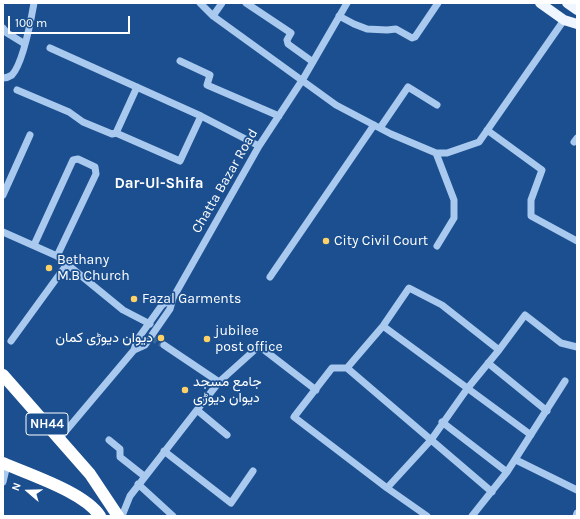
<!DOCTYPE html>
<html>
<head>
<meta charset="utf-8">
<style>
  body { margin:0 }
  #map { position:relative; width:580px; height:519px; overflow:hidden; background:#1b4f8f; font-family:Karla,sans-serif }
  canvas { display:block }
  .frame { position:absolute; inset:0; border:4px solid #fff; pointer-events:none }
  .north { position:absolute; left:8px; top:471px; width:40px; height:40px; -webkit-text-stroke:3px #1b4f8f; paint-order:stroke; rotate:290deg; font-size:11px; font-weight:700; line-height:16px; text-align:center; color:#fff }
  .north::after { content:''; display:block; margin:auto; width:14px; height:18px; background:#fff; clip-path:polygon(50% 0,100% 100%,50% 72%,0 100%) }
  .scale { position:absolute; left:8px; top:16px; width:122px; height:18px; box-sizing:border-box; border:2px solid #fff; border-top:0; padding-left:5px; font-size:12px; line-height:14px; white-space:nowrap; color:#fff; -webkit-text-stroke:3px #1b4f8f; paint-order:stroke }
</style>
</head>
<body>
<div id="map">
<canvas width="580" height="519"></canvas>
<div class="frame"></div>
<div class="north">N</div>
<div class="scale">100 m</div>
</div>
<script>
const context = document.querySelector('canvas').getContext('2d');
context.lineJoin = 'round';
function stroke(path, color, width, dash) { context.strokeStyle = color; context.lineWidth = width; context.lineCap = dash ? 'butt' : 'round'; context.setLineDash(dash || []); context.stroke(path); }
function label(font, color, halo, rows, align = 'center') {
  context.font = font + ' Karla,Vazirmatn,sans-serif'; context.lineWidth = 3.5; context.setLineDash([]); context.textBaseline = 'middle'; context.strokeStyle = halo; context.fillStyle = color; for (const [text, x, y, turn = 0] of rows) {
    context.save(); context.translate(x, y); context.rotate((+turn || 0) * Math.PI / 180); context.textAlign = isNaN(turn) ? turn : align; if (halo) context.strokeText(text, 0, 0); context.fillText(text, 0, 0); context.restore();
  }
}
stroke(new Path2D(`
  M151,337L164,345`), '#3d69a0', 7, [7, 3.5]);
stroke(new Path2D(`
  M200,3L213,16
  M222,3L213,16L336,105L391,134L436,153H447L479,142L564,20
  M246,3L291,33L287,40L288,44L313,62
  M339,16L354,24L367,29L387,30L396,29L412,38L415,37L438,3
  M3,28L7,33L25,44
  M50,48L201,116L259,146
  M180,61L210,75L207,85L279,116
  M3,78C6,78 9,77 12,75C23,63 31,20 34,3
  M17,90L69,112L83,122L112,134L116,133L180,161L201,116
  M380,128L408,87L437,105
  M487,130L542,170L531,200V216L577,241
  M116,133L137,87
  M574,142L577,138
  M436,153L454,200V218L437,246
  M3,195L30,135
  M3,232L57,256L123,310L150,324
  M34,245L73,160L78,159L95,167L96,174L57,256
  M270,277L374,125
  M383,326L531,435
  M11,341L67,264
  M164,345L219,382
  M134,350L145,345L170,309L173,298L259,146L303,79L347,3
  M488,363L547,411
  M347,368L492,492
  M197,410L227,435
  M442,422L507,472
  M59,439L134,350L137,340L162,305L173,298
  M109,440L120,449V457L144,476
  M164,451L231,503L253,471
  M516,460L577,490
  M3,482L7,465
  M138,484L173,516
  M387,488L431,440L467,389L499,350L525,315L561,343L577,347
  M122,516L130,496L197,410L219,382L259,346L316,390
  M427,516L387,488L294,417L332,368H347L383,326L409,288L442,305L499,350
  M472,516L507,472L565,381
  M576,516L577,513`), '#a9c9ee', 7);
stroke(new Path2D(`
  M540,3L564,20L577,24
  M567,3L577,10`), '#f0f6ff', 10);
stroke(new Path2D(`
  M3,375L90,474L118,516
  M3,463C30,475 84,492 100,516`), '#fff', 12);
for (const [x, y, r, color] of [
  [326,241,4,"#ffd166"],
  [49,268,4,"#ffd166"],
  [134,299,4,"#ffd166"],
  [161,338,4,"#ffd166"],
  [207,339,4,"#ffd166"],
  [185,390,4,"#ffd166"]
]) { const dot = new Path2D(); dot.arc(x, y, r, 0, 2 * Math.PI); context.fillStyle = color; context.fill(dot); stroke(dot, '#1b4f8f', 1.5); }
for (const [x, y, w] of [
  [47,424,42]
]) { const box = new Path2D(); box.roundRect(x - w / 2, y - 11, w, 22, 3); context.fillStyle = '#1b4f8f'; context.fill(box); stroke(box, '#fff', 1); }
label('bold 13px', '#fff', null, [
  ["NH44",47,424]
]);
label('14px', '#fff', '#1b4f8f', [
  ["Chatta Bazar Road",225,181,-60]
]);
label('14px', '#fff', '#1b4f8f', [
  ["City Civil Court",334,241],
  ["Bethany",57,260],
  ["M.B Church",57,276],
  ["Fazal Garments",142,299],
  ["jubilee",215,331],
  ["post office",215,347],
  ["دیوان دیوڑی کمان",153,338,"right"],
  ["جامع مسجد",193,382],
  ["دیوان دیوڑی",193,398]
], 'left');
label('bold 15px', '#fff', '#1b4f8f', [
  ["Dar-Ul-Shifa",159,184]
]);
</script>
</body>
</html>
